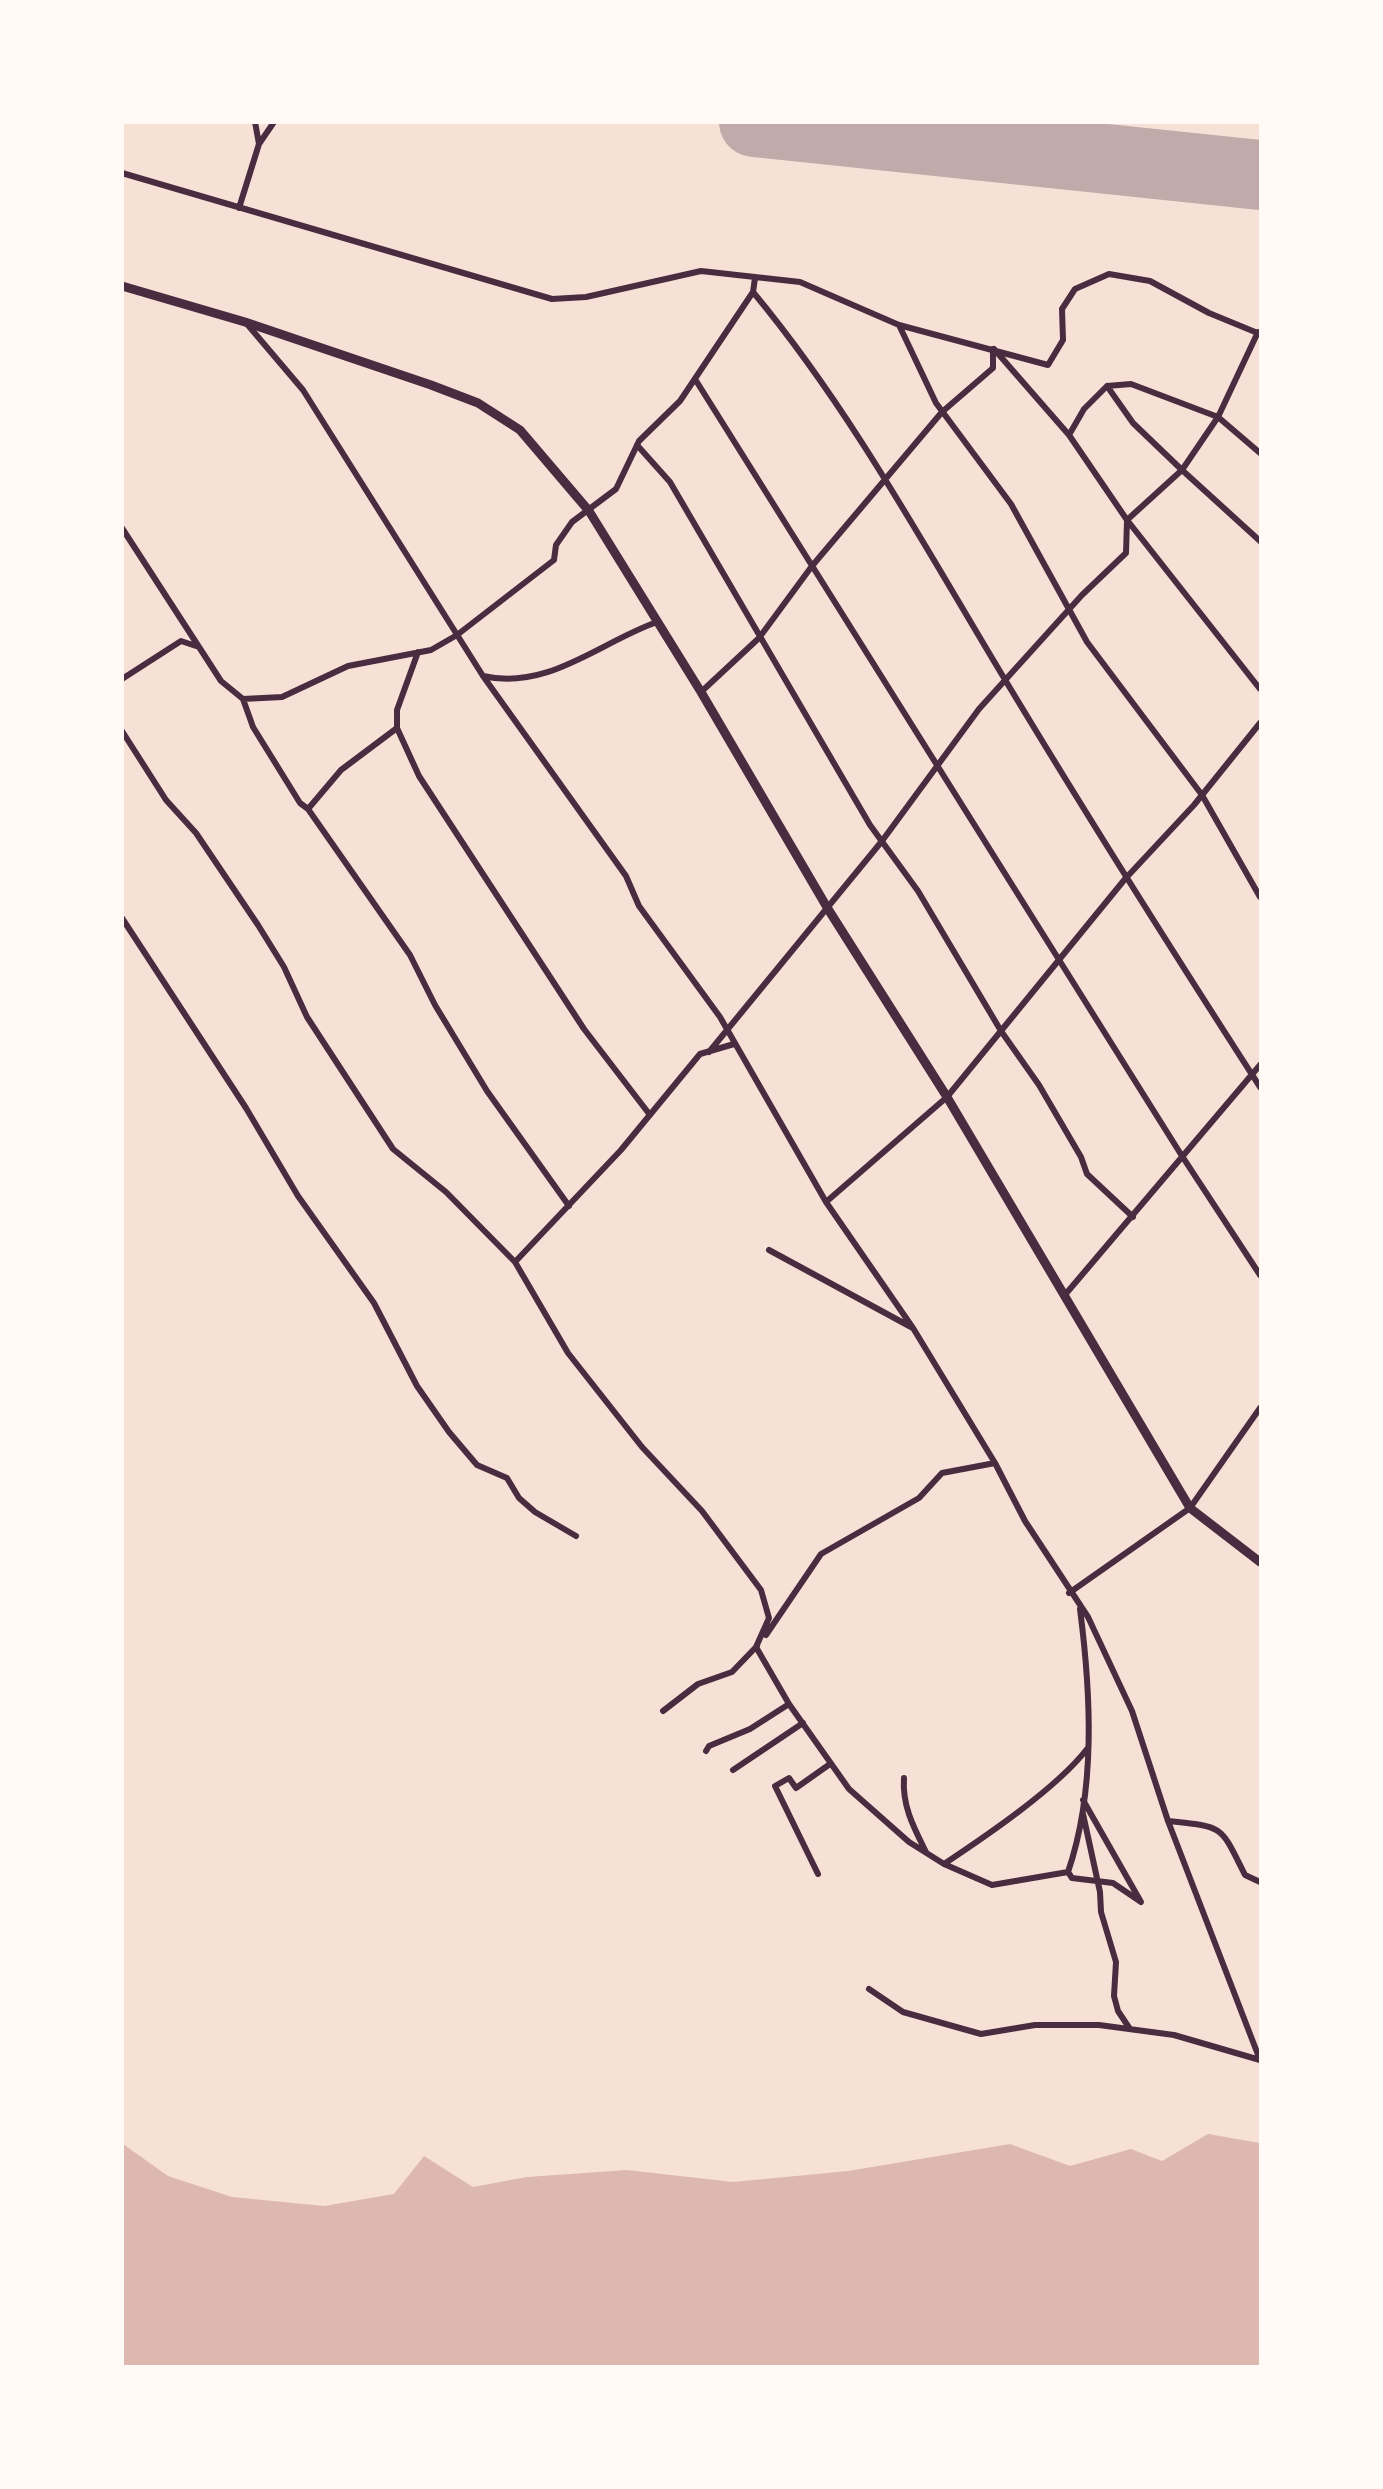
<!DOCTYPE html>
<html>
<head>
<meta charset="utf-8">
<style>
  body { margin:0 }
  #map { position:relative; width:1383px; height:2489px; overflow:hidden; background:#f7e1d7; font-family:"Archivo Narrow",sans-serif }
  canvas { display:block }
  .frame { position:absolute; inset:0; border:124px solid #fffaf5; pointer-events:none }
</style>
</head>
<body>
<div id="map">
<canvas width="1383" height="2489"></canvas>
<div class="frame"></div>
</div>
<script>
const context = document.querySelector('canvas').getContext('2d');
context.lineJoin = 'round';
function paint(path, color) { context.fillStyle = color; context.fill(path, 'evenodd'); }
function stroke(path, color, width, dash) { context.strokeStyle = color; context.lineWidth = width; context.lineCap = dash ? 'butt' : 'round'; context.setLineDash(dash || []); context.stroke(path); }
paint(new Path2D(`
  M1208,2134L1260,2143V2366H123V2144L168,2176L232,2197L324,2206L394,2194L424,2156L473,2187L527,2177L627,2170L733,2182L848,2171L1010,2144L1070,2166L1131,2149L1162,2161Z`), '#dcb8b0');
stroke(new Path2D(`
  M754,122L1260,175`), '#c3aaaa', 70);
stroke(new Path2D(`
  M259,144L274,122
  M122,173L552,299L586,297L701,271L800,282L899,325L1048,365L1063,340L1062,309L1075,289L1109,274L1150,281L1209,313L1260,334
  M239,208L259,144L255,122
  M753,292C851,410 925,547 1004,678C1087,816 1173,952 1260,1087
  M247,324L303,390L483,676L626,876L639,906L720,1017L826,1202L913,1328L995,1463L1025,1521L1088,1617L1132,1711L1168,1821L1260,2060
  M899,325L936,403L1011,504L1087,642L1202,795L1260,897
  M994,349L1069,435L1127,520L1260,689
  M695,379L1182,1156L1260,1275
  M1107,386L1133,423L1182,470L1218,417L1258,332
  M1069,435L1084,409L1107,386L1131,384L1218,417L1260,453
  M637,445L670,482L870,825L918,891L1001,1031L1039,1085L1081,1157L1087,1174L1133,1217
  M122,528L199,647
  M418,652L397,710V728L419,776L584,1029L650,1115
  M483,676C548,691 600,642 657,622
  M122,679L181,641L199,647L221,681L243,699L282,697L348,666L431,650L457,635L554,560L556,545L572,522L616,489L639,441L680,401L753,292L755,278
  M701,692L759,638L812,566L942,412L993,368V349
  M243,699L253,727L300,803L308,809L341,770L397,728
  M122,731L166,800L196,833L258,925L284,967L307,1017L393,1149L446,1192L515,1262L568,1353L642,1447L702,1511L761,1590L769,1618L756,1647L789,1704L849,1789L909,1842L944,1864L992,1885L1068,1872C1096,1790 1091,1694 1080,1609
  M308,809L410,955L435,1005L487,1091L569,1206
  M122,918L246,1108L298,1196L374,1303L417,1386L449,1432L477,1465L507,1478L519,1498L535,1512L576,1536
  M709,1052L882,841L979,709L1082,595L1126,553L1127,520L1182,470L1260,541
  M826,1202L947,1097L1125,879L1194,805L1260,723
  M769,1250L911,1327
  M515,1262L621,1150L700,1054L734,1044
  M1064,1296L1260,1065
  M1069,1593L1190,1508L1260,1408
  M766,1635L821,1554L919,1498L942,1473L995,1463
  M663,1711L698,1684L732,1672L757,1646
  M706,1751L709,1746L750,1729L789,1704
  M733,1770L803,1723
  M904,1778C902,1806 914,1828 926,1852
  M1083,1814L1100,1892L1101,1912L1116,1962L1114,1996L1118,2011L1130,2029
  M1168,1821C1225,1827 1220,1825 1245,1875L1260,1882
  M944,1864C986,1836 1057,1788 1087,1749
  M1068,1872L1072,1878L1113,1883L1141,1902L1083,1800
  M818,1874L775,1786L789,1778L796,1788L830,1764
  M869,1989L903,2012L981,2034L1035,2025H1099L1174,2035L1260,2060`), '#4a2c40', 6);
stroke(new Path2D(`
  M122,286L245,322L431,385L478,403L520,430L589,511L701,692L828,909L947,1097L1190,1508L1260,1562`), '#4a2c40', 9);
</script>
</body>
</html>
